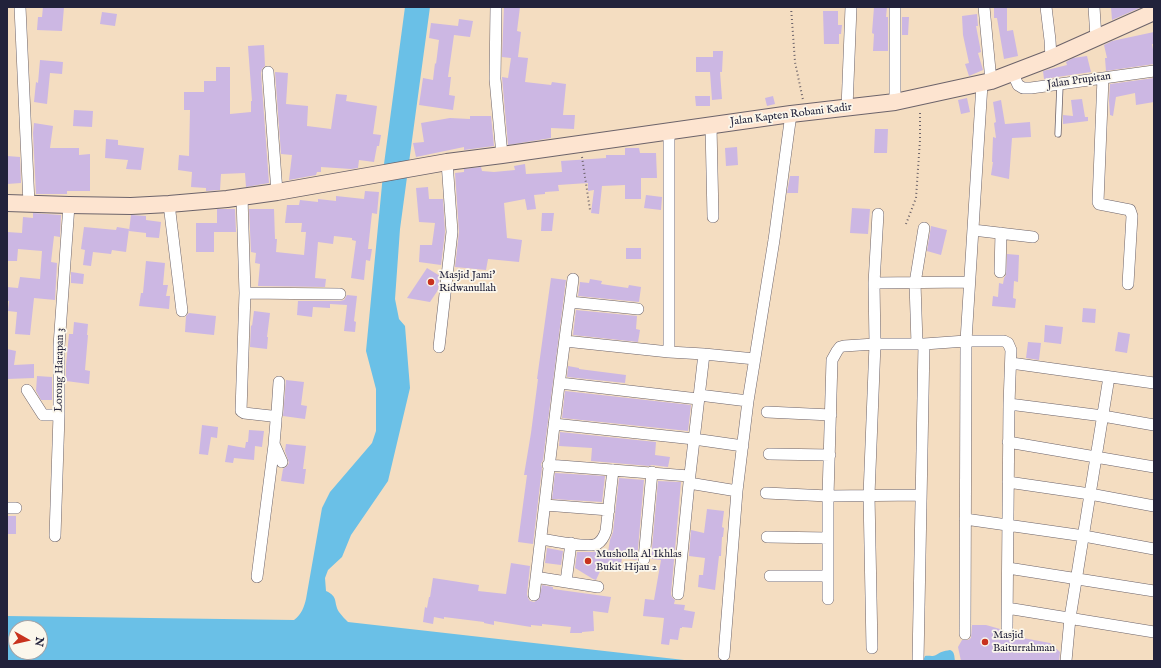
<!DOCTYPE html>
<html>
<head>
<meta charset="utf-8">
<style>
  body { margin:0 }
  #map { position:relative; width:1161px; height:668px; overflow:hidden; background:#f4ddc1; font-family:"IM FELL English",serif }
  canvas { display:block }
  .frame { position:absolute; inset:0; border:8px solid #22223b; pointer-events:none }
  .north { position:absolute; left:8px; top:620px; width:40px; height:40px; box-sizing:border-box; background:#fbf7ec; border:1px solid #a4a2a5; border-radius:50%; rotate:98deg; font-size:11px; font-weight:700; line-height:16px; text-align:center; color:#22223b }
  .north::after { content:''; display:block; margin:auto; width:14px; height:18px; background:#c8321e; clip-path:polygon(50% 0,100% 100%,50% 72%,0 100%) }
</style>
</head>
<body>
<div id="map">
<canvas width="1161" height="668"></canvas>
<div class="frame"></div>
<div class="north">N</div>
</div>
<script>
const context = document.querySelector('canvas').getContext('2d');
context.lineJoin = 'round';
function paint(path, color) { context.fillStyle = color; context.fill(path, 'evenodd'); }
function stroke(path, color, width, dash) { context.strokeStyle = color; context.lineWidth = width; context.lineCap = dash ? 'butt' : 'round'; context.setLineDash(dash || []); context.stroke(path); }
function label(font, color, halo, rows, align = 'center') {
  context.font = font + ' "IM FELL English",serif'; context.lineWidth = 3.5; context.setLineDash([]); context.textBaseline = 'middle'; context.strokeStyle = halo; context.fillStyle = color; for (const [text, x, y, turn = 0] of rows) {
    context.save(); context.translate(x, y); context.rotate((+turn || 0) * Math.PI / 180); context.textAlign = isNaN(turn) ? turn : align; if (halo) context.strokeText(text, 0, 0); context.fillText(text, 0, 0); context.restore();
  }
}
paint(new Path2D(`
  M405,7H430L400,229L395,299L399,319L405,326L410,388L388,481L351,535L342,557L328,570L325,578L326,591C339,597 333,602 339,612C342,616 345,619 348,622L693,661H7V616L294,620C302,614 304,607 306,599L322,508L330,492L372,443L376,431V389L366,351L384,164ZM16,628H40V652H16Z
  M950,650C955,652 954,656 955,661H923L925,656C929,655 932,657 936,655C941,652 943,651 950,650Z`), '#6ac0e7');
paint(new Path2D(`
  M43,7H64L62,31L37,30L38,17H42Z
  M504,7H520L517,31L521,32L518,57L528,58L525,82L551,85L552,82L566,84L563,115H575L574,129L551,128V138L508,145L502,77L508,78L511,58L502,57Z
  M874,7H887L886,17H888V51H873L874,34L872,33Z
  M994,7H1007V31L1013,30L1018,56L1004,59L997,18H994Z
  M1111,7H1142L1112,20Z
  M823,11H838V25H842L841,34H839V44H824Z
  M102,12L117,14L115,26L100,24Z
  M977,14L978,26H976L981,52L978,53L983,70L969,76L965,64L969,63L963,35L962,16Z
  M902,17H909L908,35H902Z
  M459,19L473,21L470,37L454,35L448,77H451L449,95L455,96L453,110L419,105L423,78L433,80L435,63L436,64L439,40L429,38L431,23L458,26Z
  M1154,32V44H1152L1154,55V64L1106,71L1105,58H1107L1104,45L1112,41Z
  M264,45L265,66L262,69L261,73L269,183L246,187L245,173L221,174L220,190L206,191V188L191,187L192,172L178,170L179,155L189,156L190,110H184V92H204V81H216V67H230V114L251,112V101H252L248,46Z
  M713,51H723L722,72H720L722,99L712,100L710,72H696V57H713Z
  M1087,56L1091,72L1044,79L1043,71L1067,65L1066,62L1073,58Z
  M40,60L63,62L62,74L50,73L47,104L34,102L36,82L38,83Z
  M275,72L288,73L286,104L308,106L307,126L331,129L336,94L347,95L346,101L377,106L373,134L381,135L379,146H377L374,162L359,160L358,168L351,169L321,167V172H317L316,175L289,180L292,155L281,154Z
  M1154,78V102L1136,105L1135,93L1116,97L1113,116L1110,115L1109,101L1110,84Z
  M695,96H710V106H696Z
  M773,96L775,104L767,106L765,98Z
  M967,98L970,112L961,114L958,100Z
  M1082,99L1085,117H1088V121L1063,124V115L1073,116L1071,100Z
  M1001,100L1005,124L1030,122L1031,137L1012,138L1009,179L991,175L993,162H992L993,137L996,138L994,123L996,122L993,102Z
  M74,110L93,111L92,127L73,126Z
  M470,116H491L494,146L464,150V147L416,157L413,143L424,142L421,123L450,118L470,119Z
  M34,123L53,126L50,148H79V155L90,154V191H67V194H36L33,133Z
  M875,129H888L887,153H874Z
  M106,139L118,140V145L144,148L141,170L126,169L128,160L105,158Z
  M737,147L738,165L726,166L725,148Z
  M625,148H639L640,153H656L657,178H641V199H625V185L602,186L599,214L591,213L594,190L588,191V183L558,185L559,191L545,192V194L534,195L536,209L527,210L525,199L504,203L507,238L522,240L519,262L488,259L486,270L455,267L459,232L455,173L464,172V169L481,167L482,171L494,172L515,170L514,166L525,164L526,174L562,172L561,161L606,158V155H625Z
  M7,156L20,157L21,183L7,184Z
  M790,176H799L798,193H787Z
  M428,187L429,199H443L445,232L441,265L419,262L420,245H432L435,223L419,222L416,188Z
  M365,191L379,192L377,214L372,213L368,249H372L370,261L366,260L364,280L351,278L356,241L352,240V238L334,236L333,244L318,242L315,278L326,279L325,287L258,286L260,264L255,263L256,253L251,252L249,209H274L275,239H277L276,252L304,255L306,232H301L302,223H285L287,205H299L300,200L318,202V199L336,201V196L364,199Z
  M646,195L662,197L661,210L644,208Z
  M852,208L870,209L868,234L850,233Z
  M217,209H235L236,232H214V252H196V223H217Z
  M33,213L61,215L60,237L54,236L51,262L57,263L55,300L34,298L30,335L15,334L17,312L8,311L9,301H7V287L18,288L20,277L40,279L42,251L18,249L17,261H7V232L22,233L23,217L33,218Z
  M542,213H554L552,231H541Z
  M131,215L146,216V220L161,222L159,238L146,237V233L129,231Z
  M931,226L947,230L941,255L927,251Z
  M84,227L116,230L117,227L129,229L126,252L112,250L111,254L93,252L91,266L83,265L85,250L81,249Z
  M626,248H641V259H626Z
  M1007,254L1019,255L1018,282L1014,281L1013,298L1016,299L1015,308L992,306L993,296L998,297L999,283L1003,284L1004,278L1006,275Z
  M146,261L165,263L163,285H168L166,296H170L169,309L139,306L141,293H143Z
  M427,268L440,276L438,290L430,302L407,298Z
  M71,272L84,274L83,284L71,283Z
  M551,278L566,280L543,460L541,464L542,468L533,544L518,542L527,475H524L531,433L538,379H537Z
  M590,279L602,281L601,284L628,288L629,285L641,287L639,302L578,296L580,282L589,283Z
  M347,295L357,296L354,321L356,322L355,332L344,331L347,305L330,304V308L313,307L312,317L297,315L298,301H340L344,300Z
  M1083,308L1096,309L1095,323L1082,322Z
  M576,310L637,316L636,329L640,330L638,342L573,335Z
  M254,311L270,313L267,337H268L267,349L250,347L251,325L252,326Z
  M189,313L216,316L214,335L185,332L186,316Z
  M74,322L88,324L87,335H88L85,370L90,371L89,384L66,381V365L69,334H73Z
  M1045,325L1063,327L1061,344L1044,342Z
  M1118,332L1130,334L1127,353L1115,351Z
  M1028,342L1041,343L1039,360L1026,358Z
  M7,349L16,351L14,365L34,364V378L7,379Z
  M568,366L579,368V369L626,375L625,383L567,377Z
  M37,376L52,377V400H41L36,391Z
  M286,380L304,382L301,405L307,406L305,419L283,416Z
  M565,391L691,405L688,431L562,418Z
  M202,425L218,427L217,438L211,437L208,455L199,454Z
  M249,430L264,431L262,447L255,446L254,460L234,458L233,463L225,462L228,445L245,448L246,442H248Z
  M560,432L656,442L655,455L670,457L668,467L652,465L649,466L591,461L592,448L559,446Z
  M286,444L306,446L303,469H306L304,484L281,481L283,469L287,466L289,463L285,451Z
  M555,473L605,476L602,502L552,499Z
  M619,478L644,480L637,560L622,558L620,570L602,567L596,580L593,579L575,568L577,552H593L599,550L608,552L610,540L613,532Z
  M658,481L681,482L671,594L672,597L675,600L674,604L685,605L684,610L695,612L692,628L682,627V628H680L678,640L670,639L669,645L661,644L664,618L643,616L645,599L654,600L661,560L651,559Z
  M707,509L724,511L722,527L724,528L723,537H722L721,556H719L715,590L698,587L699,575H703L705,558L689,556L691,530L704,533Z
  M7,516H16V534H7Z
  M547,548L563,551L561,565L545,563Z
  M511,563L530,566L527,594L528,598L530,601L534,602L539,599L542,585L553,587V589L611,597L608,613L593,611L594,631L582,632V633H570L571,627L552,625L542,624V626L531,625V627L494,621V625L484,623V622L444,617V619L434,617L433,624L423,622L425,607L427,608L429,597H430L433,578L479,585L478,591L506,594Z
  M972,625H986L1000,629L1003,634L1007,635L1010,634L1023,638L1050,643L1060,652L1059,661H961L958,647L962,640H968L971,638Z`), '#ccb7e3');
const service = new Path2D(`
  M1058,134L1060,85`);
const minor = new Path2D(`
  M20,7L29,204
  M496,7L495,79L502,155
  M895,7V102
  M984,7L991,81
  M1046,7L1050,40L1051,58
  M1094,7L1096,38
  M268,72L277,192
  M1013,74L1018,85L1023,88H1031L1154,71
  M1103,78L1098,202L1099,204L1130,210L1132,216L1128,284
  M847,108L851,7
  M711,126L713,217
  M669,132V352
  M242,197L245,293L241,411L244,413L271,416L276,418V421L274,444L282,462
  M169,204L182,311
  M878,214L874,283L875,344H924L966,341L982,84
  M973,230L1033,237
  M1000,272L1001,233
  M874,283L969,282
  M245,293L340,294
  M570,302L573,279
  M565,341L669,352L704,354L755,359
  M917,344L915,283L924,228
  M439,347L452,232L447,162
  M1011,363L1154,383
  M560,383L698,399
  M27,390L43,415H59
  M699,395L748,401
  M1009,404L1103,416L1154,425
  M767,412L831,415
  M276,418L277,412L279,382
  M554,424L694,439L743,446
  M1008,442L1154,467
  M769,454L830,455
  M548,465L689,476
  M1008,482L1090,494L1154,506
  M689,483L737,491
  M766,493L828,496V599
  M545,505L609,510
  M7,508H16
  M965,519L1084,536L1154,549
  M55,536L59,415V346L69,205
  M767,537L828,538
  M541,539C552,541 588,548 597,544C602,541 604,537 606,531L613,470
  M644,559L652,472
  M1008,568L1154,591
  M770,576H828
  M257,577L274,445
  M541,578L598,587
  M566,582L571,543
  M678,594L689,483L704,354
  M534,595C546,497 556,400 570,302L638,309
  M1007,608L1154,632
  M965,634L966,341H1004L1008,343L1011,350L1009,404L1007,628
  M872,648L869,495L875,344L844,346L840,347L837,351L832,360L828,496L921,495
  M724,655L737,491L748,401L774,240L791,114
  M918,661L924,344
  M1066,661L1070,618L1109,377`);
const secondary = new Path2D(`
  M7,203L69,205L131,206L169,204L227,199L277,192L447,162L502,155L791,114L895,102L991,81L1051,58L1154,12`);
stroke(service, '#6c636a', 7);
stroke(minor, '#6c636a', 12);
stroke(secondary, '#6c636a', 18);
stroke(new Path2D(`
  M791,7L795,62L803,100
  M582,157L590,210
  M906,224L916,198L920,140V110`), '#6c636a', 2, [1, 3]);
stroke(service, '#fff', 5.5);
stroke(minor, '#fff', 11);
stroke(secondary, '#fde4d0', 16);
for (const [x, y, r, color] of [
  [431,282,4,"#c8321e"],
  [588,561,4,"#c8321e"],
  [985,642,4,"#c8321e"]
]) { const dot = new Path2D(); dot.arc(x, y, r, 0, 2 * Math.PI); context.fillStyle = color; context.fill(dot); stroke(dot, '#fbf7ec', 1.5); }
label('11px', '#22223b', '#fbf7ec', [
  ["Jalan Prupitan",1079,81,-8],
  ["Jalan Kapten Robani Kadir",791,115,-7],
  ["Lorong Harapan 3",60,370,-89]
]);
label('11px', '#22223b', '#fbf7ec', [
  ["Masjid Jami'",439,276],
  ["Ridwanullah",439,289],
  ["Musholla Al Ikhlas",596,555],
  ["Bukit Hijau 2",596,568],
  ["Masjid",993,636],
  ["Baiturrahman",993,649]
], 'left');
</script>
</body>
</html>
